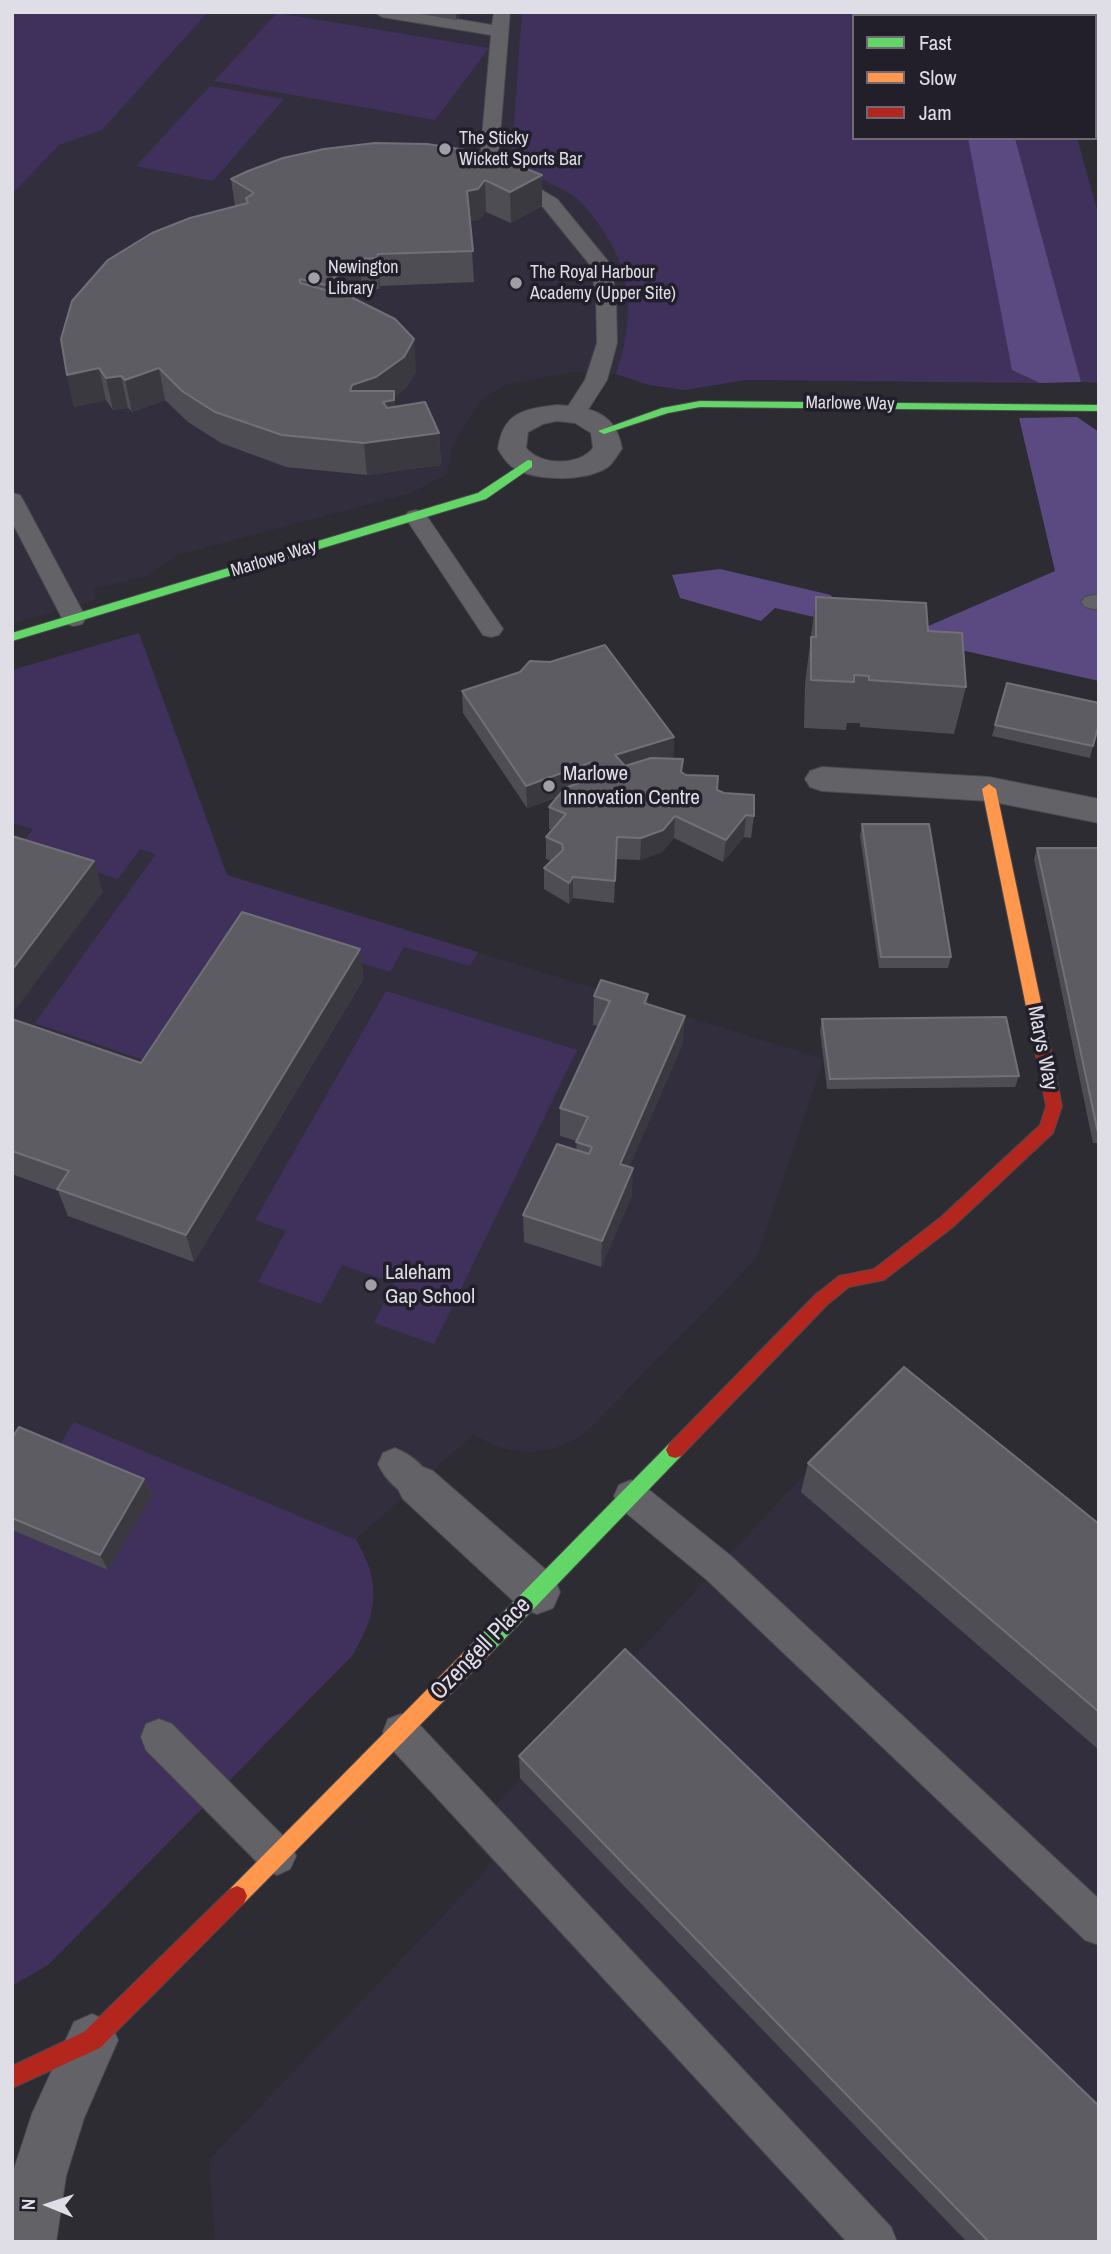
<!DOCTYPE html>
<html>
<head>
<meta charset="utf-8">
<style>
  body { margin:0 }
  #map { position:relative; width:1111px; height:2254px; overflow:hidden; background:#2d2c32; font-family:"Archivo Narrow",sans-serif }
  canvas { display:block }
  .frame { position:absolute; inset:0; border:14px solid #dfdde5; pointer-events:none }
  .legend { position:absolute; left:852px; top:14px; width:245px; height:126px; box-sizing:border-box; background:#221f2b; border:2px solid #6e6b75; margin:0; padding:9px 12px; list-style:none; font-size:21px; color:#dfdde5 }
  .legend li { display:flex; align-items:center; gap:14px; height:35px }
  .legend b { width:35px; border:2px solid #6e6b75 }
  .north { position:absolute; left:14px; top:2170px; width:70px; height:70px; -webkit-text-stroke:5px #221f2b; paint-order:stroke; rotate:272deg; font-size:19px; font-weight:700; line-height:28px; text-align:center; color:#dfdde5 }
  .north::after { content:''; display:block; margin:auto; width:24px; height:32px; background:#dfdde5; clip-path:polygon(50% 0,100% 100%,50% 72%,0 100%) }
</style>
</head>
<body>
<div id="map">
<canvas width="1111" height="2254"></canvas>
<div class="frame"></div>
<ul class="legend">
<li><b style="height:9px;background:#63d668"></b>Fast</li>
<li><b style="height:9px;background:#ff974d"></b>Slow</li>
<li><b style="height:9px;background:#b3261e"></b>Jam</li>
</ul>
<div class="north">N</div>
</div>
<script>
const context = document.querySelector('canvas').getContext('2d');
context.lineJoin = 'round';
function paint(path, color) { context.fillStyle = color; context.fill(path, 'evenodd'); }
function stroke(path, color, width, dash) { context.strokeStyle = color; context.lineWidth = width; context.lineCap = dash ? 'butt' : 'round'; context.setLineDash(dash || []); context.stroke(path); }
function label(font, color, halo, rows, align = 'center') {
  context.font = font + ' "Archivo Narrow",sans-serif'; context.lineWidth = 7; context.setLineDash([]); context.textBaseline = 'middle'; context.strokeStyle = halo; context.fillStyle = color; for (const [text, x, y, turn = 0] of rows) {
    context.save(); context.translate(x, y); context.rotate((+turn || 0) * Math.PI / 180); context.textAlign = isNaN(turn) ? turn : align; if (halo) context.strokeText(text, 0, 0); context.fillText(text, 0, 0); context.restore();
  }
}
paint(new Path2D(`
  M208,12H962L854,16V138L746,380L685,390L649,385L616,374L573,372L507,384L480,400L453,445L447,474L411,493L177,555L146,576L94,589L97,599L12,624V194L59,145L102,129Z
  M139,633L227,875L824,1059L756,1259L590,1428L574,1440L555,1448L535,1452L513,1451L492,1445L474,1434L356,1539L374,1598L371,1618L352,1656L48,1965L12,1986V670Z
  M895,1377L1099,1539V2242H215L209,2160L483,1874L491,1861L468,1835Z`), '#322e3e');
paint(new Path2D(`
  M12,12H208L102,130L59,145L12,194Z
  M522,12H962V16H854V138H988L1040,383L746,380L685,390L649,385L616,374C635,318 634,271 597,222C588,210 580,199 567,192C547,179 522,176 512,152Z
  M277,13L489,48L435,120L214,81Z
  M210,86L284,99L213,181L136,166Z
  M1015,138H1077L1099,216V383L1081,382Z
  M139,633L227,875L478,952L470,966L404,947L390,972L235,924L143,1060L35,1023L156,854L140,849L118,879L19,848L33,829L12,823V670Z
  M386,991L577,1050L434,1344L374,1323L394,1283L342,1265L321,1304L258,1282L286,1231L255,1220Z
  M74,1422L356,1540C382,1583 377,1614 352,1656L48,1965L12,1986V1438L54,1454Z`), '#40315c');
paint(new Path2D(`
  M968,138H1015L1081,382L1040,383L1012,370Z
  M1077,417L1099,432V681L903,637L1055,571L1019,418Z
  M720,569L831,595L845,624L775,608L761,621L680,598L672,575Z`), '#5b4981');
const lane = new Path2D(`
  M374,12H415L492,25L494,12H510L499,149L503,167L557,199L611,265L616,297L617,343L607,380L582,419H566L563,414L585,380L597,343L596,297L591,266L543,207L485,170L481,149L491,35L382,17Z
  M12,493L20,495L23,500L86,618L82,624L74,626L66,624L62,618L12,522Z
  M416,510L424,512L499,623L503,629L499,635L491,637L483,635L405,517L408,512Z
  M1099,594V610L1085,607L1081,602L1085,597Z
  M395,1448C412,1455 427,1468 435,1485L430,1496L418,1501C401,1494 386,1481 378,1464L383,1453Z
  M631,1480L643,1485L731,1556L1099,1899V1945L1085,1940L707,1580L619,1507L614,1496L619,1485Z
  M401,1714L414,1719L891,2227L897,2242H847L388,1745L383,1732L388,1719Z
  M159,1719L172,1724L290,1843L296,1856L290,1869L277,1875L264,1869L146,1750L141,1737L146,1724Z`);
const street = new Path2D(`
  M1057,12H1079L1080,16H1058Z
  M1095,88L1099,89V112L1095,111Z
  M557,405C591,407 616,412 622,449C618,454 613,463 608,467C587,482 532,482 511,466C506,462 501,454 498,449C503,412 524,409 557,405ZM557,421L575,423L591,433L593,448C579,466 541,466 526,448L528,432L543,424Z
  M822,767L989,777L1099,799V823L989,801L822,791L810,787L805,779L810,771Z
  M418,1465L433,1471L553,1576L560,1592L553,1608L537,1614L521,1608L403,1499L396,1485L403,1471Z
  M92,2014L110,2022L118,2040L84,2118L66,2176L56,2242H12V2175L32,2114L74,2022Z`);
const fast = new Path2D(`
  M700,401L1099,405V411L700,407L668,413L604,434L598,431L662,408Z
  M528,460L532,461V467L486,499L12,641V633L478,493Z
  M675,1442L681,1444L684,1450L681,1456L491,1653L484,1655L477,1653L475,1646L477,1639L669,1444Z`);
const slow = new Path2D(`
  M989,784L996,789L1049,1041L1041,1047L1033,1041L982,789Z
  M484,1637L491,1639L493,1646L491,1653L244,1903L237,1906L230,1903L227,1896L230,1889L477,1639Z`);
const jam = new Path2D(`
  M1041,1035L1049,1041L1062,1106L1053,1133L953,1227L884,1280L849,1287L827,1305L681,1456L675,1458L669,1456L666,1450L669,1444L815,1295L839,1276L874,1269L941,1217L1040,1125L1046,1106L1033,1041Z
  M237,1886L244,1889L247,1896L244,1903L100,2048L12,2088V2066L84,2032L230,1889Z`);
stroke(lane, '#4a494e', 2);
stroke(street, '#4a494e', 2);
stroke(fast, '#4a494e', 2);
stroke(slow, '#4a494e', 2);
stroke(jam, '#4a494e', 2);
paint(lane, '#636267');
paint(street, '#636267');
paint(fast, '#63d668');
paint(slow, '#ff974d');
paint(jam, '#b3261e');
paint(new Path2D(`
  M409,12H462L456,20Z
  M427,144L542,206L511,223L486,212L479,220L470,221L474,282L380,286L379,289L362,290L353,298L416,371L406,388L394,397L395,407L439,433L441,465L367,475L286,467L221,443L188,422L165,400L132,412L128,408L113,410L106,400L74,407L67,375L235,206L231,179Z
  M816,597L928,631L966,687L954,734L860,727V723H847L846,730L804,728L805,684Z
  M1007,683L1093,746L1090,758L992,736Z
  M462,691L674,737L673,759L682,773L717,790L754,816L751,838L744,837L723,862L674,838L662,852L640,860L616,859L614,903L573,898L569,904L544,889V868L551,861L546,859V837L552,830L549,829V807L558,797L527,808L463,713Z
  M862,824L951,957L948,968H879L860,836Z
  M1037,848L1099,852V1143H1093L1034,859Z
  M364,978L194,1262L68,1216L58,1191L12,1174V1019L141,1063Z
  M648,994L647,1005L685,1016L682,1045L629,1167L632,1195L601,1267L524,1242L523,1215L576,1150L577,1141L560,1136V1108L598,1026L593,1025L594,996Z
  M822,1019L1019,1076L1015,1087L827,1089L820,1030Z
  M12,1438L144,1479L152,1495L108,1570L12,1530Z
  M808,1463L1099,1524V1750L801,1492Z
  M519,1756L1099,2242H967L520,1778Z`), '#4e4d53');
paint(new Path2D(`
  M456,12H462L456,20Z
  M542,175V206L511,223L510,192Z
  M485,180L486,212L479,220L468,222L467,191Z
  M378,254L380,286L379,289L377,258Z
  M360,259L362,290L328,316L325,285Z
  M414,339L416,371L406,388L394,397L396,423L350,391L352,385Z
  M99,368L106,400L74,407L67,375Z
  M159,368L165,400L132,412L125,380Z
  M121,376L128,408L113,410L106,378Z
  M439,433L441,465L367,475L364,443Z
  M674,737L673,759L614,777L615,755Z
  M592,762L591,784L527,808L526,786Z
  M746,815L744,837L723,862L726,840Z
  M675,816L674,838L662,852L640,860L641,838Z
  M94,861L103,892L12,1014V970Z
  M573,877V898L569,904V883Z
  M360,949L364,978L194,1262L186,1235Z
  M685,1016L682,1045L619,1191L620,1164Z
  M633,1168L632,1195L601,1267L602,1241Z
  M144,1479L152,1495L108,1570L100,1555Z`), '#3a393f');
const building = new Path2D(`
  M375,143L427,144L486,153L542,175L510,192L485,180L478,189L467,191L473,251L378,254L377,258L360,259L325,285L300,279V283L351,297L395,319L414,339L404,357L376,377L352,385L350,391H394V400L383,402L387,408L425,402L439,433L364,443L282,435L215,412L182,391L159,368L125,380L121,376L106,378L99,368L67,375L61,339L72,301L108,260L152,233L190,218L248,203L246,198L254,193L231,179L248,171L283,158L324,149Z
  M816,597L926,603L928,631L962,633L966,687L869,680V676L854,675V682L811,680V637H816Z
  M605,645L674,737L615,755L625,766L651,758L683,759L681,772L686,775L718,776L717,790L724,793L754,795V816L746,815L726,840L675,816L663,830L641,838L617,837L615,881L573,877L569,883L544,868L563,850L562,844L546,837L566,814L549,807L565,788L600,775L592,762L526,786L462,691L520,672L530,661L550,662Z
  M1007,683L1099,703V723L1093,746L995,725Z
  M862,824H929L951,957H881Z
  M12,836L94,861L12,970Z
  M1037,848H1098L1099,852V1133H1098Z
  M242,912L360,949L186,1235L57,1189L69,1171L12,1151V1019L141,1063Z
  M601,980L648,994L644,1003L685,1016L620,1164L633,1168L602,1241L523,1215L557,1144L589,1154L592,1147L576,1142L588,1117L560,1108L610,1001L594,996Z
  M1006,1017L1019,1076L830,1079L822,1019Z
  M904,1367L1099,1524V1712L808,1463Z
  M19,1427L144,1479L100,1555L12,1518V1438Z
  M625,1649L1099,2106V2242H989L519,1756Z`);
paint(building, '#5e5c63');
stroke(building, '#727077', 2);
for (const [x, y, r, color] of [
  [445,149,7,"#a19fa6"],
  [314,278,7,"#a19fa6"],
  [516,283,7,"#a19fa6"],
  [549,786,7,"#a19fa6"],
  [371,1285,7,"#a19fa6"]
]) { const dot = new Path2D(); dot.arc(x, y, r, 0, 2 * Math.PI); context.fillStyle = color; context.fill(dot); stroke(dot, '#221f2b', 2.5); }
label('18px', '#dfdde5', '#221f2b', [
  ["The Sticky",459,139],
  ["Wickett Sports Bar",459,160],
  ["Newington",328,268],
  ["Library",328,289],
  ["The Royal Harbour",530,273],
  ["Academy (Upper Site)",530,294]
], 'left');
label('18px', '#dfdde5', '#221f2b', [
  ["Marlowe Way",850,404,1],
  ["Marlowe Way",274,559,-17]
]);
label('21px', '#dfdde5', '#221f2b', [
  ["Marlowe",563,774],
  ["Innovation Centre",563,798],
  ["Laleham",385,1273],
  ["Gap School",385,1297]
], 'left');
label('21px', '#dfdde5', '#221f2b', [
  ["Marys Way",1042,1048,79]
]);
label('24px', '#dfdde5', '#221f2b', [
  ["Ozengell Place",481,1649,-46]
]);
</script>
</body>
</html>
